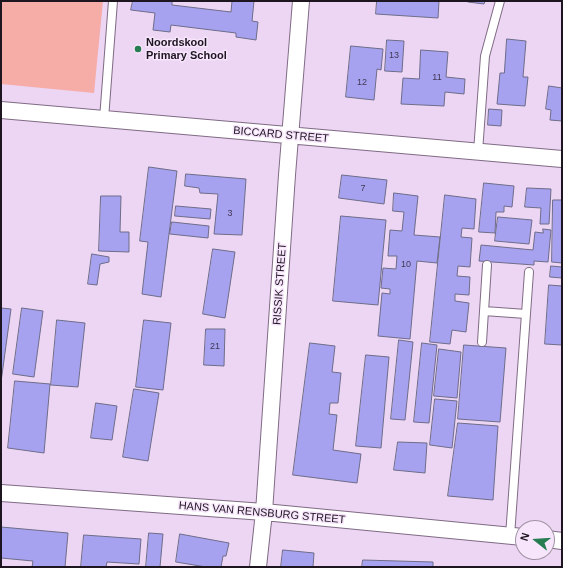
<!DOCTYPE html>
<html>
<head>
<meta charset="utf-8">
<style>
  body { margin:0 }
  #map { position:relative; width:563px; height:568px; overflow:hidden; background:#edd6f3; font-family:Arial,sans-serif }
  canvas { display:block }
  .frame { position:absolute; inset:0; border:2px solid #1d151f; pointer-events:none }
  .north { position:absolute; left:515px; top:520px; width:40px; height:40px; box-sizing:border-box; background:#f7e5fc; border:1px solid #a092a4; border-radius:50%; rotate:287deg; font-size:11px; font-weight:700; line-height:16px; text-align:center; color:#1d151f }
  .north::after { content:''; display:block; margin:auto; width:14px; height:18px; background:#257d51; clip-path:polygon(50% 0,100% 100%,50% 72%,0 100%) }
</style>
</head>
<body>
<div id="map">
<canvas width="563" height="568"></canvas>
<div class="frame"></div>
<div class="north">N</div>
</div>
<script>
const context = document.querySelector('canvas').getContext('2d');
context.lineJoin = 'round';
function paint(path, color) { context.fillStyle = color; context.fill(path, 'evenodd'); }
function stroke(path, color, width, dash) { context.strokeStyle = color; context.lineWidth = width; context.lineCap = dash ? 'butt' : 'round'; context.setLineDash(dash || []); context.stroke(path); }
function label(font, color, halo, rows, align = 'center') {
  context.font = font + ' Arial,sans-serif'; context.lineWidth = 3; context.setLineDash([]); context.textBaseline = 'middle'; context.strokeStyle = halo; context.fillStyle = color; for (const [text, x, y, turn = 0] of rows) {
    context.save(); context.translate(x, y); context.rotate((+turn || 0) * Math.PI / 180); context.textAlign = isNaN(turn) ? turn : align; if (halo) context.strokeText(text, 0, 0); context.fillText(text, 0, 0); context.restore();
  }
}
paint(new Path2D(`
  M1,1H103L94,93L1,84Z`), '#f6aca7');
const building = new Path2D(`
  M133,1H172V5L231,12L232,1H254L252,21L258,22L256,40L236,37V33L171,25L170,32L153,30L155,13L131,10Z
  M377,1H439L438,18L376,14Z
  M468,1H485L484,4L468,2Z
  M507,39L526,41L523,77H528L525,106L497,104L500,73H504Z
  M387,40L404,41L402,72L385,71Z
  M351,46L383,49L381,70L377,69L374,100L346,97Z
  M421,50L448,52L446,77L465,79L464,94L445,92L444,106L401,104L403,78L419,79Z
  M549,86L562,88V121L550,120L551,110L546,109Z
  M489,109L502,110L501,126L488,125Z
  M149,167L177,171L161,297L142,294L148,242L140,241Z
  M186,174L246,179L242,235L214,234L218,194L200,193L199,188L185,186Z
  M342,175L387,180L384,204L339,198Z
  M484,183L514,186L512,207L504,206V212H496L495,233L479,232Z
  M527,188L551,189L549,224H540L541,208L525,207Z
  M394,193L418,196L414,235L440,237L437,263L417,261L410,339L378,336L382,293L390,294V289L381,288L383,268L396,269L397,256H388L390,230L402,231L404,212L393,211Z
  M445,195L476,199L474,229L462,228L461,237L472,238L470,267L458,266L457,276L470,277L469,295L455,294V301L469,303L466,332L452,330L450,344L430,342Z
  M101,196H121L120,232H129V252L99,251Z
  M553,200H562V263L552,262Z
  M176,206L211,209L210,219L175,216Z
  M341,216L386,220L378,305L333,301Z
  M498,217L532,220L529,244L495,241Z
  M172,222L209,226L208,238L170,234Z
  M543,229L551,230L548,262L534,261V265L479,261L481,245L533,250L535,232L543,233Z
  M213,249L235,252L225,318L203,314Z
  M92,254L109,257V262L100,264L97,285L88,284Z
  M551,266L562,267V278L550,277Z
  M549,285L562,286V345L545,344Z
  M1,308L11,309L1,382Z
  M22,308L43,311L34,377L13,374Z
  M57,320L85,323L78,387L51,385Z
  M144,320L171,323L163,390L136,387Z
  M206,329H225L224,366L204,365Z
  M399,340L413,342L405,420L391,419Z
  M310,343L335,346L332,372L341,373L338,403H330L329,414L337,415L333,450L361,454L357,483L293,475Z
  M422,343L437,345L429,423L414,422Z
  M464,345L506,348L500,422L458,419Z
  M439,349L461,352L457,398L434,396Z
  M366,355L389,357L381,448L356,446Z
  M15,381L50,384L44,453L8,448Z
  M134,389L159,393L148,461L123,457Z
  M435,399L457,401L452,448L430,445Z
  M96,403L117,406L112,440L91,438Z
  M458,423L498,426L493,500L448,496Z
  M398,442L427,443L425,473L394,470Z
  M1,527L68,533L65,567H32L33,561L1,558Z
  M149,533L163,534L160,567H146Z
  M180,534L229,543L226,556H223L221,567H206L176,562Z
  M84,535L141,539L139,564L107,562L106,567H81Z
  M283,550L314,553L313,567H281Z
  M363,560L433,562V567H362Z`);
paint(building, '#a7a2f0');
stroke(building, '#6d6c89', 1);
const lane = new Path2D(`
  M104,119L113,1
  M478,152L485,56L500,1
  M484,311L526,314
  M482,342L487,265
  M510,536L529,272`);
const street = new Path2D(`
  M1,110L562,159
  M1,493L264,512L523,537
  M547,539L562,541
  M258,567L264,512L287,175L301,1`);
stroke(lane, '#7f6b84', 10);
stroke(street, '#7f6b84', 18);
stroke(lane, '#fff', 8);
stroke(street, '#fff', 16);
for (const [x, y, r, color] of [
  [138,49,4,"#257d51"]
]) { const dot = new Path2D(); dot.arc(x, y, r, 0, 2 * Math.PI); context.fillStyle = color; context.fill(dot); stroke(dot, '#f7e5fc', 1.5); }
label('9px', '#403853', null, [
  ["13",394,56],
  ["11",437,78],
  ["12",362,83],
  ["7",363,189],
  ["3",230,214],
  ["10",406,265],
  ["21",215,347]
]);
label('bold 11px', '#1d151f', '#f7e5fc', [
  ["Noordskool",146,43],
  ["Primary School",146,56]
], 'left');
label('11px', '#1d151f', '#f7e5fc', [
  ["BICCARD STREET",281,135,5],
  ["RISSIK STREET",280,284,-86],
  ["HANS VAN RENSBURG STREET",262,513,5]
]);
</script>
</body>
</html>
